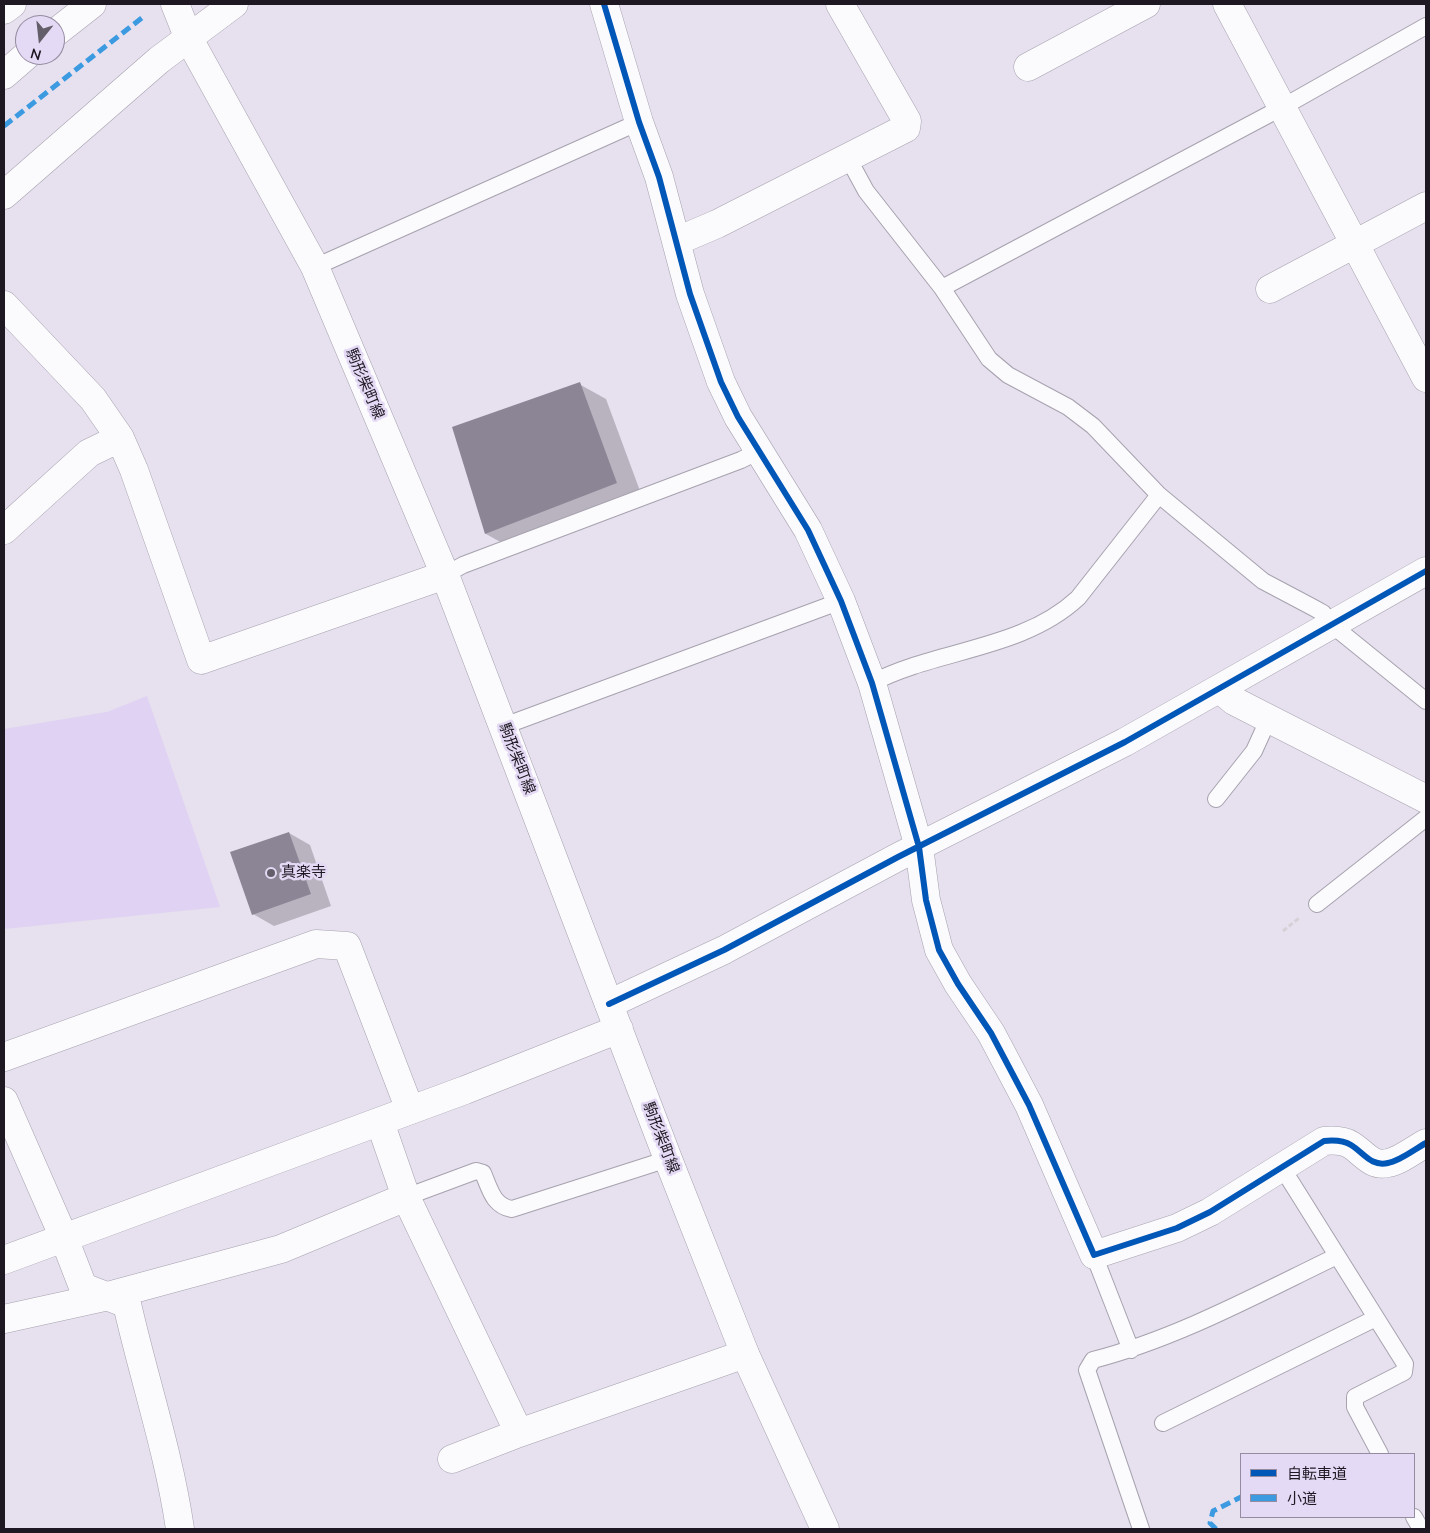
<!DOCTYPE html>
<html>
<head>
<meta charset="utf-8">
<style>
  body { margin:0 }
  #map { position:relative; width:1430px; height:1533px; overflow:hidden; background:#e6e0ef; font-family:"Nunito Sans","Noto Sans JP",sans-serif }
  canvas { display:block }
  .frame { position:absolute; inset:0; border:5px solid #1d1822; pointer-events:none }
  .legend { position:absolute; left:1240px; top:1453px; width:175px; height:65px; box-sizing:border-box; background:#e5daf5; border:1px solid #958ca1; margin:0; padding:6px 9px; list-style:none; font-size:15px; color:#1d1822 }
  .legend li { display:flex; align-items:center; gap:10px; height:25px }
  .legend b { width:25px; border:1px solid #958ca1 }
  .north { position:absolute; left:15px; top:15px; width:50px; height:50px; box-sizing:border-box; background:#e5daf5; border:1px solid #958ca1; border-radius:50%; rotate:196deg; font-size:14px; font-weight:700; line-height:20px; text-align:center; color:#1d1822 }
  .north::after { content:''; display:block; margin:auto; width:18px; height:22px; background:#635e6a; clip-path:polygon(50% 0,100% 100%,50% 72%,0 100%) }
</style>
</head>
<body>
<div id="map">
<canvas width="1430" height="1533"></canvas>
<div class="frame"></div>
<ul class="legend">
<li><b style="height:6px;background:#0057b8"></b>自転車道</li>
<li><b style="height:6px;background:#3c9ae0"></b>小道</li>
</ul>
<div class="north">N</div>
</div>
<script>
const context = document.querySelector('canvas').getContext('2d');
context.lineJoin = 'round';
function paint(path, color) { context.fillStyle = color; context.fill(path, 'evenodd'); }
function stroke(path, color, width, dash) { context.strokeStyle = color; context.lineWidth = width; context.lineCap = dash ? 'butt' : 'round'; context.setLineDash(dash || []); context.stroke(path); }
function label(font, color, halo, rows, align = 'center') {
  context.font = font + ' "Nunito Sans","Noto Sans JP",sans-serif'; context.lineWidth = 5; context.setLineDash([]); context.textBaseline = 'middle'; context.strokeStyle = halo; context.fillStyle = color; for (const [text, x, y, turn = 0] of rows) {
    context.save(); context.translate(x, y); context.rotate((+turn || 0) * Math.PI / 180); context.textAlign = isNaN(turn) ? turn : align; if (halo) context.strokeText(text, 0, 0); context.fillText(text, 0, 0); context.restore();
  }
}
paint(new Path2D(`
  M147,696L220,907L4,929V729L107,712Z`), '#e0d2f2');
paint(new Path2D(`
  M579,384L606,399L643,499L513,549L486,534L453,428Z
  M289,833L310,845L331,906L274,926L253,914Z`), '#0003');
paint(new Path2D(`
  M580,382L617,483L485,534L452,427Z
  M289,832L311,894L252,915L230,852Z`), '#8c8595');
const lane = new Path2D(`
  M847,156L866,191L942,288L989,359L1008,375L1068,407L1093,426L1159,495L1263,581L1314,608L1323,613L1332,625L1426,701
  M315,267L639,122
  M942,288L1281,108L1426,26
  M445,575L463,565L741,460L759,451
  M872,683C937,649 1022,650 1078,598L1159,495
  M504,726L841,601
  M1216,799L1254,751L1269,718
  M1317,904L1426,818
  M1281,1166L1405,1364L1404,1372L1355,1397V1407L1380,1454
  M406,1197L476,1171L483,1173C490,1189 493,1206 512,1209L668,1159
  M1094,1255L1131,1350
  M1163,1423L1376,1318
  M1414,1517L1421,1529
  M1141,1529L1087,1370L1093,1360C1178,1338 1258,1294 1337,1256`);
const street = new Path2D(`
  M604,4L639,122L659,177L690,294L721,382L738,417L808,530L841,601L872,683L919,847L926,900L939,950L958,984L991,1033L1029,1105L1094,1255L1177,1228L1210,1212L1324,1141C1334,1140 1343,1140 1351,1145C1364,1153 1371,1167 1388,1163C1400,1161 1415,1149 1426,1143
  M1227,4L1426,378
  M1028,67L1146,4
  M677,241L717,224L906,128L907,121L840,4
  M1270,289L1426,206
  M4,305L93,399L120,438L134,470L201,660L445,575
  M4,530L89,453L120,438
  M1220,689L1234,701L1426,799
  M609,1004L724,950L898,857L1125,742L1426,571
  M4,1057L316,944L347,946L410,1110
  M4,1101L64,1238L83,1287L127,1304C144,1379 169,1453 180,1529
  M380,1122L406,1197L519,1433
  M4,1319L104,1297L281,1249L406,1197
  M452,1459L519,1433L745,1354`);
const secondary = new Path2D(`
  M175,4L189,39L315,267L445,575L668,1159L745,1354L825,1529
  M4,195L159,60L234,4
  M4,1260L465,1090L619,1029`);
const highway = new Path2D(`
  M4,10L12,4
  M55,33L92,4
  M4,75L27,55`);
stroke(lane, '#a7a2ae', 18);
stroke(street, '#a7a2ae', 29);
stroke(secondary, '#a7a2ae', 29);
stroke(highway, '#a7a2ae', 29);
stroke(new Path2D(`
  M1283,931L1299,918`), '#d4d2d6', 3, [5, 2.5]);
stroke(lane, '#fbfafd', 16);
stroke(street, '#fbfafd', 28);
stroke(secondary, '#fbfafd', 28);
stroke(highway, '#fbfafd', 28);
stroke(new Path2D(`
  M4,126L143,17
  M1216,1529L1210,1523L1213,1511L1241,1497`), '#3c9ae0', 5, [10, 5]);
stroke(new Path2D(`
  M604,4L639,122L659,177L690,294L721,382L738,417L808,530L841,601L872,683L919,847L926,900L939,950L958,984L991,1033L1029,1105L1094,1255L1177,1228L1210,1212L1324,1141C1334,1140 1343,1140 1351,1145C1364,1153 1371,1167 1388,1163C1400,1161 1415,1149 1426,1143
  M609,1004L724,950L898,857L1125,742L1426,571`), '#0057b8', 6);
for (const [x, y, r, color] of [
  [271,873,5,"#635e6a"]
]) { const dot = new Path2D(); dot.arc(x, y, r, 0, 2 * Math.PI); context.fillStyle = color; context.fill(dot); stroke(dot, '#e5daf5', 2); }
label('15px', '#1d1822', '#e5daf5', [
  ["駒形柴町線",364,384,67],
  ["駒形柴町線",516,759,69],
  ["駒形柴町線",660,1138,69]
]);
label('15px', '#1d1822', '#e5daf5', [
  ["真楽寺",281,873]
], 'left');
</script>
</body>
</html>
